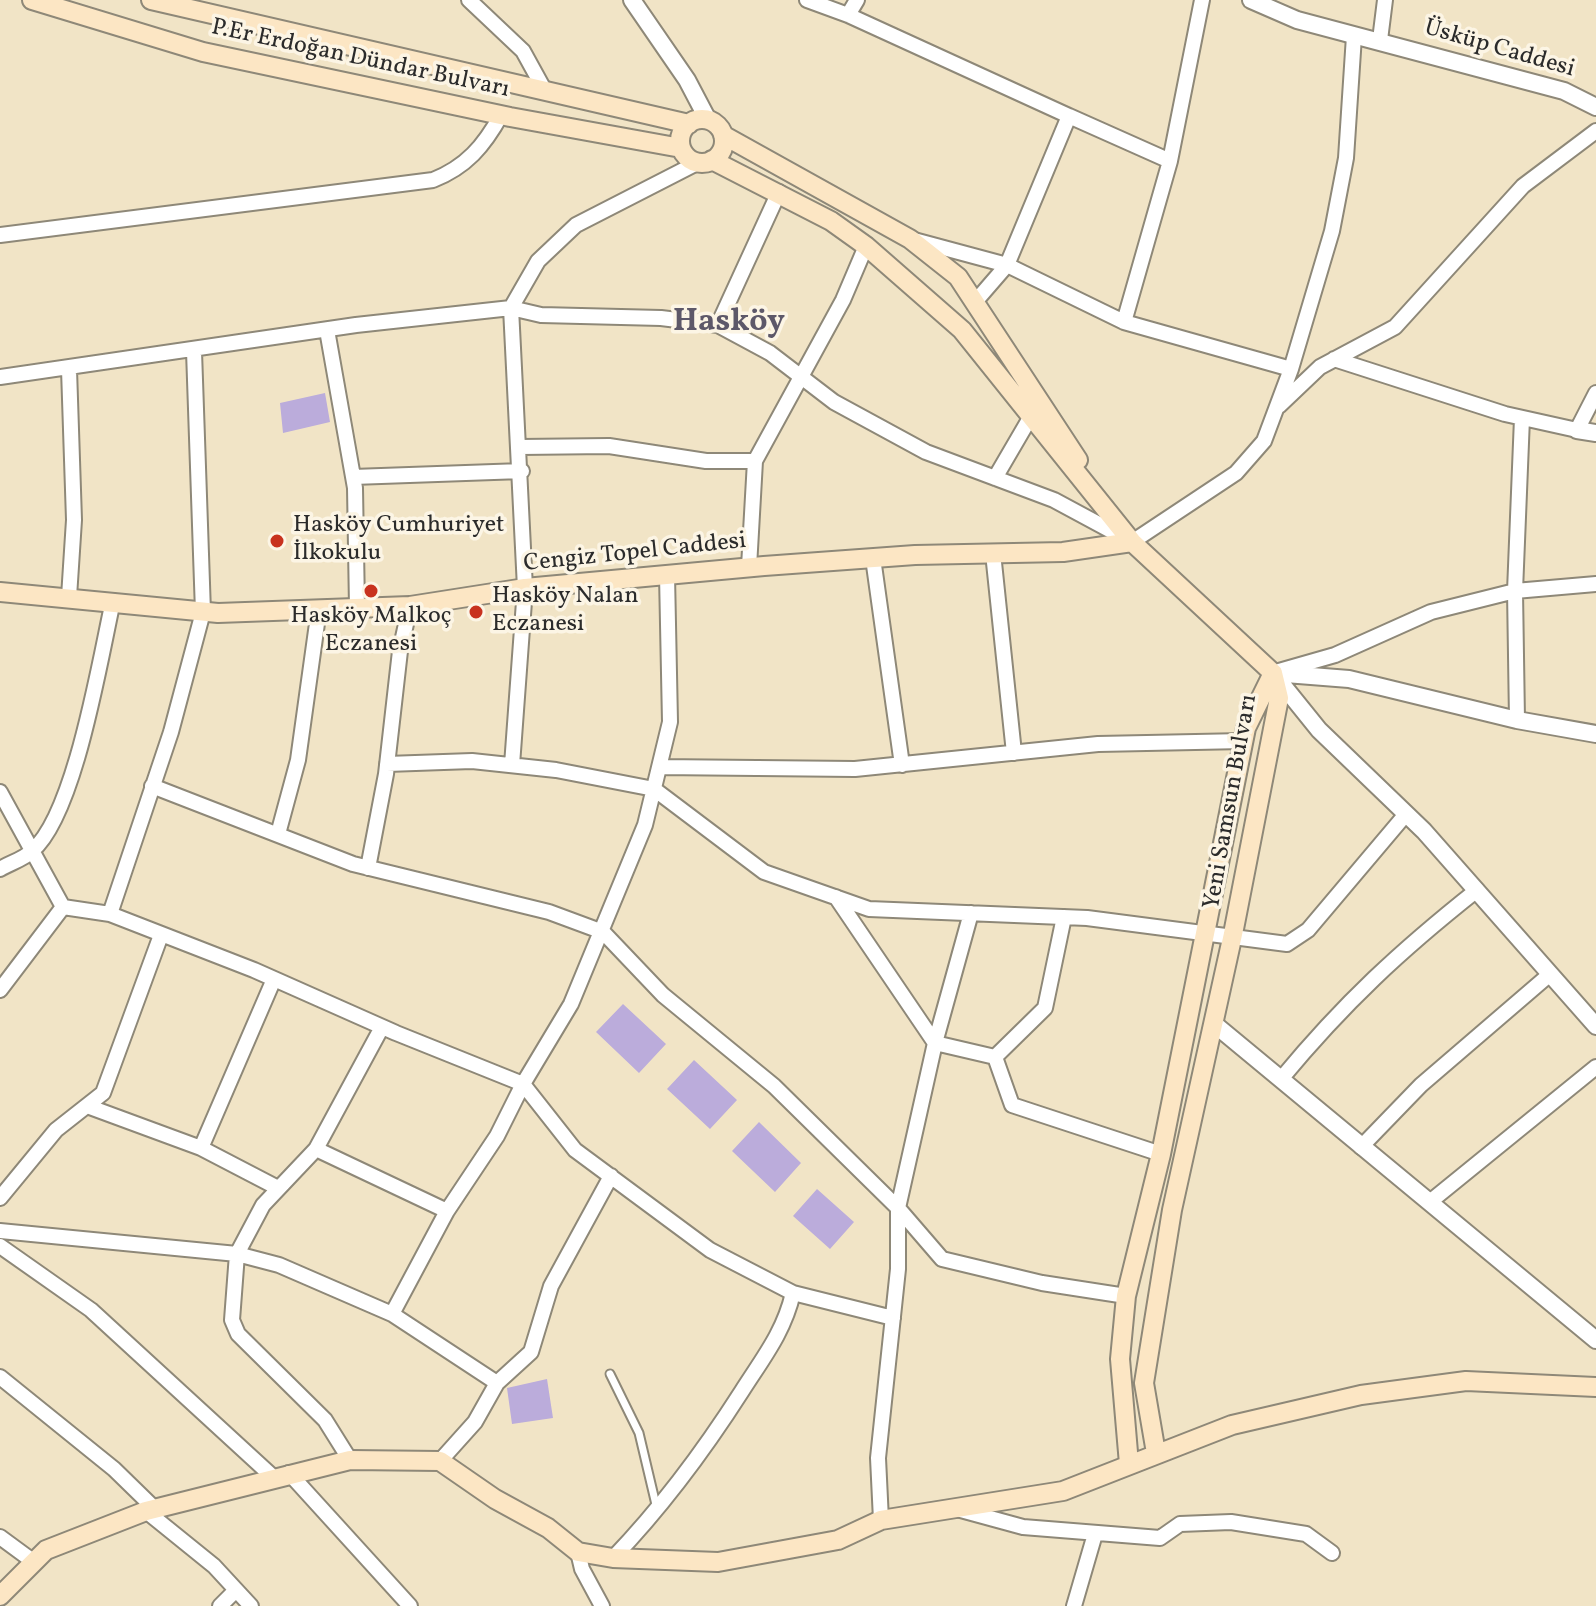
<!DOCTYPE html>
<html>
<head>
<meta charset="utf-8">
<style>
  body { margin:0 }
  canvas { display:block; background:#f1e4c6 }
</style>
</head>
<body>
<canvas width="1596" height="1606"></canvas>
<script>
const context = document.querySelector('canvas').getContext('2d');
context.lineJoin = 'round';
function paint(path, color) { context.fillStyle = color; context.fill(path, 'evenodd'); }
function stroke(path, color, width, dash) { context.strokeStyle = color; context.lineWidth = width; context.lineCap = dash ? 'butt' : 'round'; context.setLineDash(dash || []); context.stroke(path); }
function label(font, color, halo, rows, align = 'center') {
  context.font = font + ' Vollkorn,serif'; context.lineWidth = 7; context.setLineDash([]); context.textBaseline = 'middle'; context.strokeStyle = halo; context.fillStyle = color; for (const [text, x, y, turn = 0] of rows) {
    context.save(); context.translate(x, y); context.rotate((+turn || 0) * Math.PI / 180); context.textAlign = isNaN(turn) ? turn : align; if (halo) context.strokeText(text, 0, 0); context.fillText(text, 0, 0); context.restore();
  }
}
paint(new Path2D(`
  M325,393L330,422L283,433L280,403Z
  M623,1004L666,1044L639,1073L596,1032Z
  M694,1060L737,1100L710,1129L667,1089Z
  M759,1122L801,1163L775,1192L732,1151Z
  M817,1189L854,1222L830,1249L793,1216Z
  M547,1379L553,1418L512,1424L507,1388Z`), '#bbacdb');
const service = new Path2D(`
  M610,1374L639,1433L657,1509`);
const minor = new Path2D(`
  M469,0L523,51L545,91
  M807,0L848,15L1069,116
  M848,15L857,0
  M1380,40L1385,0
  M0,235L433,180C466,167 484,146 501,115
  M914,240L1007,265L1124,322L1291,369
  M975,302L1007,265L1069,116L1170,161L1202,0
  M1124,322L1170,161
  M718,325L779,192
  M327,330L355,488L357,608
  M1334,359L1505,414L1577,430L1596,393
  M0,377L356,325L511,308L541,315L661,318L718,325L770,353L834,402L926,452L1054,500L1132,542L1236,473L1264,441L1291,369L1332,231L1346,158L1354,36
  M1279,406L1320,367L1395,327L1523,186L1596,131
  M520,447L609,446L706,461H755
  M353,477L522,471
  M995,478L1030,418
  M993,553L1014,753
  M873,558L902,765
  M749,567L755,461L843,300L866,246
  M69,597L74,520L69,369
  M1279,671L1335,655L1431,612L1515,591L1596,584
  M1517,720L1515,591L1522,418
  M387,764L472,761L556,770L654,789L764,872L869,909L1087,918L1287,944L1308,930L1406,814
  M512,765L525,588L511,308L538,261L576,225L697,163
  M659,767L855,769L1098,744L1244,741
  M152,786L353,864L549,912L603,932L663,995L774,1086L898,1208L942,1259L1042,1283L1126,1296
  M0,792L63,907L0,990
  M278,834L298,760L319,609
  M368,868L386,774L400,651L410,606
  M0,869C10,863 24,859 32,851C75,815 100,659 113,601
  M836,897L935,1043L995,1057L1045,1008L1064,917
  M63,907L110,914L254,970L396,1033L523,1084L575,1150L710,1250L793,1293L893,1318
  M110,914L171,732L203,612L194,351
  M995,1057L1012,1105L1161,1154
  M1281,1079C1344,1003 1400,951 1477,890
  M87,1106L201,1148L276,1187
  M1361,1147L1421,1085L1549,975
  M201,1148L274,979
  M316,1149L447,1211
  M0,1198L56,1130L103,1093L161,935
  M1431,1201L1596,1067
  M0,1231L237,1254L279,1265L392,1314L497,1383
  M0,1246L91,1310L273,1477
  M392,1314L447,1211L497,1136L523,1084L571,1004L645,825L670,722L667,575
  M0,1377L114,1469L155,1509
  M350,1460L325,1420L238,1334L232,1320L237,1254L263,1205L316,1149L382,1027
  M440,1461L475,1422L497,1383L531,1352L551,1286L611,1176
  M289,1473L410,1606
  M957,1509L1023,1527L1160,1538L1180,1524L1231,1522L1306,1534L1332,1553
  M146,1511L214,1566L251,1606
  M881,1520L878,1458L898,1269V1208L935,1043L971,913
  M0,1537L34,1562
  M578,1552L582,1569L602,1606
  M613,1558C663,1506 703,1452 742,1391C763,1358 784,1332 793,1293
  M220,1606L236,1590
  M1074,1606L1095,1534`);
const tertiary = new Path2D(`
  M632,0L687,80L708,120
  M1251,0L1297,20L1564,91L1596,107
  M1577,430L1596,433
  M1273,673L1319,730L1424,831L1596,1026
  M1273,673L1349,679L1517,720L1596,734
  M1213,1023L1596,1340`);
const secondary = new Path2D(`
  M32,0L203,52L510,117L681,148
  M151,0L689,124
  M680 141a22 22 0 1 1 44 0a22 22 0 1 1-44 0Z
  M723,135L910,239L958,277L1078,460
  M712,160L831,221L866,246L962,330L1132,542L1273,673
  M0,592L218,613L410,606L525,588L764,566L915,555L1063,552L1132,542
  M1156,1453L1144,1383L1172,1210L1233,934L1279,698L1273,673
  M1129,1464L1120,1359L1126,1296L1161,1154L1246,728L1273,673
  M0,1596L46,1550L146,1511L350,1460L440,1461L495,1499L548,1528L578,1552L613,1558L718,1562L838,1540L881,1520L1063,1491L1232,1425L1361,1395L1466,1381L1596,1387`);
stroke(service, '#8e8878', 11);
stroke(minor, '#8e8878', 18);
stroke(tertiary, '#8e8878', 20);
stroke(secondary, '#8e8878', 22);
stroke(service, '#fff', 7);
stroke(minor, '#fff', 14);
stroke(tertiary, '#fff', 16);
stroke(secondary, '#fce6c4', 18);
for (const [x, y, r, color] of [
  [277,541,8,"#c8321e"],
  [371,591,8,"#c8321e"],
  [476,612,8,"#c8321e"]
]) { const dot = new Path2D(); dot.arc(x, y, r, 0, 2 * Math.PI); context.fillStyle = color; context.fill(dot); stroke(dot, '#fcf5e5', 3); }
label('24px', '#2b2b2b', '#fcf5e5', [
  ["Üsküp Caddesi",1499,50,16],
  ["P.Er Erdoğan Dündar Bulvarı",360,60,12],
  ["Cengiz Topel Caddesi",635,554,-6],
  ["Yeni Samsun Bulvarı",1232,802,-80]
]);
label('24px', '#2b2b2b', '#fcf5e5', [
  ["Hasköy Cumhuriyet",293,527],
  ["İlkokulu",293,555],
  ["Hasköy Nalan",492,598],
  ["Eczanesi",492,626],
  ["Hasköy Malkoç",371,618,"center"],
  ["Eczanesi",371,646,"center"]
], 'left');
label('bold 32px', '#5d5869', '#fcf5e5', [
  ["Hasköy",729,324]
]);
</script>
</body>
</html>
